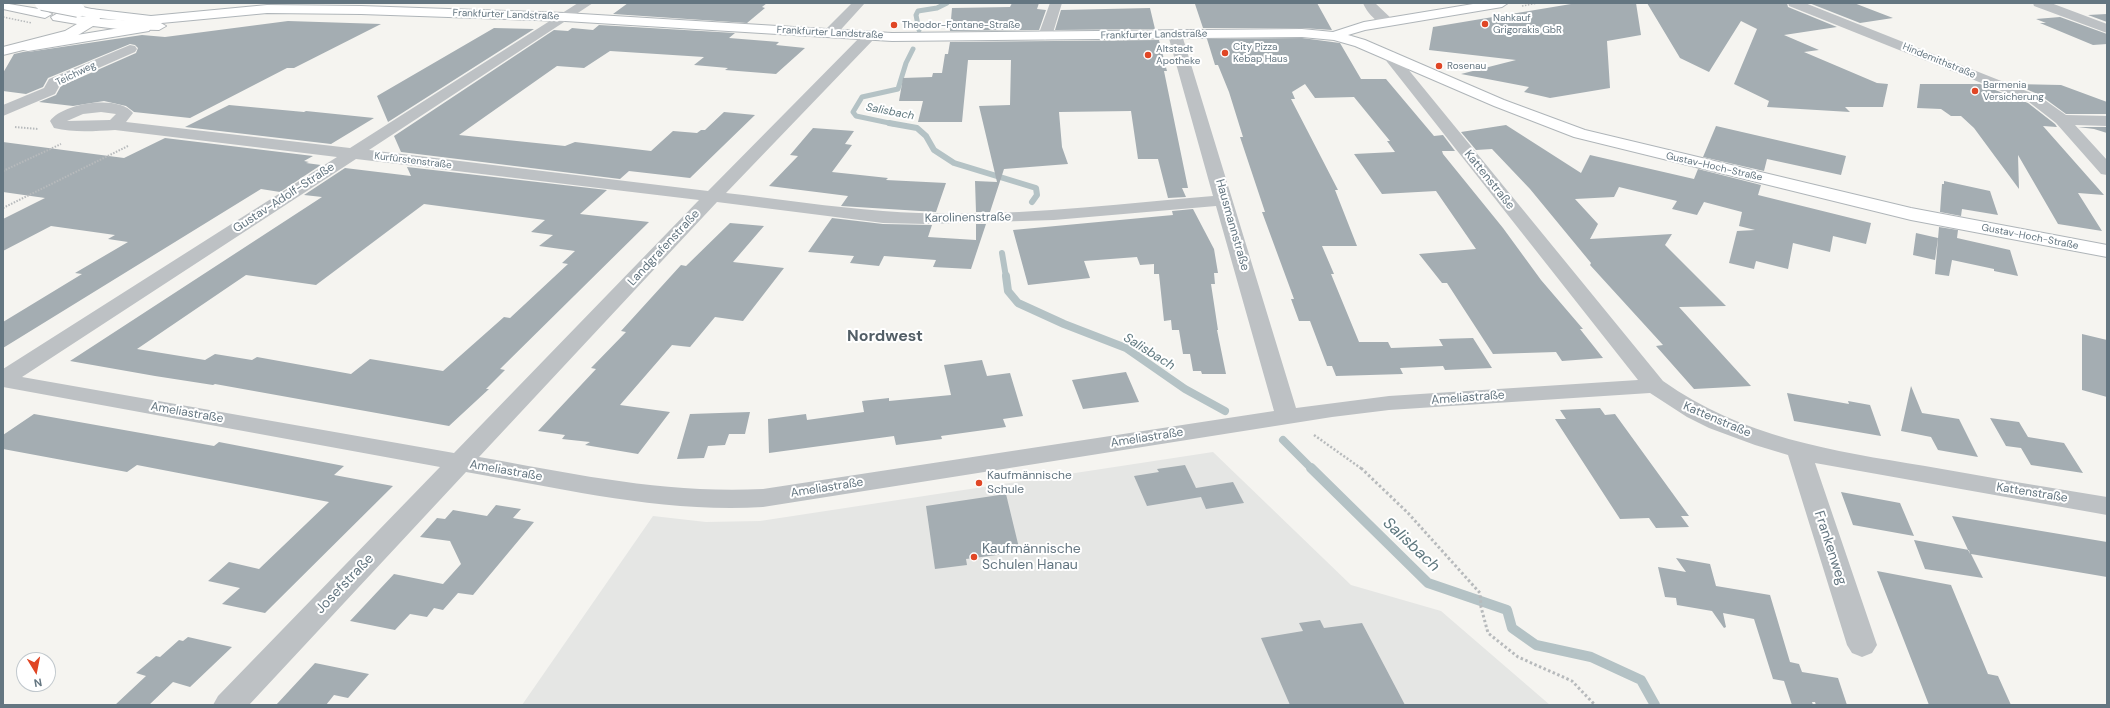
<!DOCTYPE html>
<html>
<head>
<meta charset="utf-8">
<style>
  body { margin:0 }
  #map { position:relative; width:2110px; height:708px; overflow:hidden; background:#f5f4f0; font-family:"DM Sans",sans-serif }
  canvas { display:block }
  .frame { position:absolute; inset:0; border:4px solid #647681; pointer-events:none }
  .north { position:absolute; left:16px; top:652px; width:40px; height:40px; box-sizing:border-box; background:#fff; border:1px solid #c1c8cd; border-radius:50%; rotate:170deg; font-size:11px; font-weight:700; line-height:16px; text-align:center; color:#647681 }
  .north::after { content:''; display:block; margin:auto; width:14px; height:18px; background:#e04625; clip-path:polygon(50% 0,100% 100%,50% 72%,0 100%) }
</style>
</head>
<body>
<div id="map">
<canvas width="2110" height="708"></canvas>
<div class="frame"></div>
<div class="north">N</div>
</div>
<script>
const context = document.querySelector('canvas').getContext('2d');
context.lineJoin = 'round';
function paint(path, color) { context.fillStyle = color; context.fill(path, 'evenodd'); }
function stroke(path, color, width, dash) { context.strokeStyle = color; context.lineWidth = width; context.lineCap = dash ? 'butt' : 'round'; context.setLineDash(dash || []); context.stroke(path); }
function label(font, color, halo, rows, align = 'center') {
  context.font = font + ' "DM Sans",sans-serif'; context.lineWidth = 4; context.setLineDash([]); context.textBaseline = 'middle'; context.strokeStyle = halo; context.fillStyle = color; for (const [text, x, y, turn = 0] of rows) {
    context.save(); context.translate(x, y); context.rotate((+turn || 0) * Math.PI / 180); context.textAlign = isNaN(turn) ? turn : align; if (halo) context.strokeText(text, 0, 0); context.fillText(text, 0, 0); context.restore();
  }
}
paint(new Path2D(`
  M1213,452L1351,585L1441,611L1550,705H522L653,516L706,522L760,521Z`), '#e5e6e4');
paint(new Path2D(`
  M3,3H49L3,18Z`), '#f5f4f0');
stroke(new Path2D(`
  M919,30L916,15L918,11L937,8L947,3
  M894,124L856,116L853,112L862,97L898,89L906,63L913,49`), '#b4c2c5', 5);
stroke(new Path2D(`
  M889,123L917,128L926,136L934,150L954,163L1036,188L1037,195L1032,202
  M1002,253L1006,277`), '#b4c2c5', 6);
stroke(new Path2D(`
  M1006,276L1008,291L1018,303L1064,324L1126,348L1185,389L1225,411
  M1283,440L1312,469`), '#b4c2c5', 8);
stroke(new Path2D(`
  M1311,468L1428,583L1507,610L1512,628L1536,645L1591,657L1641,680L1655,705`), '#b4c2c5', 10);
paint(new Path2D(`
  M628,3H767L762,7L765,8L747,23L613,14Z
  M1012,3H1039L1037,9L1046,10L1039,30L950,31L952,8L1010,7Z
  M1265,3H1317L1332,30L1302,28H1203L1195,4Z
  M1577,3H1636L1641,35L1607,41L1610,88L1550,98L1524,92L1529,87L1461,74L1516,60L1429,50L1433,27Z
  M1647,3H1787L1788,7L1837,27L1784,35L1819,50L1804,52L1877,83L1888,84L1883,107H1845L1850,112L1767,107L1769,101L1734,84L1757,29L1741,21L1709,72L1680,58Z
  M1809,3H1854L1893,18L1860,23Z
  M1150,8L1155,29L1055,30L1061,10Z
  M2107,14V22L2088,15Z
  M2060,17L2107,34V44L2093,45L2040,23H2046L2036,19Z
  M288,21L381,24L294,68H287L190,118L134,112L126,106L104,101L73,106L39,102L56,95L61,86L136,53L138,48L135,45L130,44L48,78L43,87L26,94L3,91V73L14,54L23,52H28L142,35L165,37Z
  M599,25L735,33L729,38L779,42L776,45L805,48L776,74L725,70L728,68L694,65L704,57L610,51L584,68L557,66L459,135L565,146L575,142L651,151L673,131L697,133L701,130H705L724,112L755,115L690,178L629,171L620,179L401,152L394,136L554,30L568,31L572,28L593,30Z
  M494,28L534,29L388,122L377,96Z
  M1302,38L1340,43L1361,79H1386L1434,136L1443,135L1455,151H1442L1443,154L1503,228L1541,280L1583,329H1580L1603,358L1562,361L1556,352L1493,354L1447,283H1442L1419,254L1476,249L1436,191L1382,194L1354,154L1395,152L1387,141H1390L1354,97L1315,98L1305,84L1292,92L1295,99H1291L1338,190H1335L1357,246H1322L1334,274H1331L1359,342H1388L1391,348L1443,346L1439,339L1473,338L1492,368L1445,370L1443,366L1400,368L1403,374L1336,376L1332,366H1327L1310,321H1299L1291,299H1294L1290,288L1262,212H1265L1240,137H1243L1229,92L1218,65H1215L1207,39Z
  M1159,40L1167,71H1164L1188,188H1182L1186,197L1168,198L1158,159H1138L1131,111L1059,112L1062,147L1068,164L1004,169L990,212H976L975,181L997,182L979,106L1010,105L1011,60H968L962,122H918L923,101H899L903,78L932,77L933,73H942L945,54H948L950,42Z
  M1920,84H1980L2028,103L2055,124L2057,127L2043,126L2104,195L2078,193L2102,231L2058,224L2018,155L2019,189L1974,128L1961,116H1951L1941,109L1917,108Z
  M2014,84L2061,85L2107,102V114H2066L2040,95Z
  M229,105L304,112L306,111L374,118L331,144L185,127Z
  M1506,125L1581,173L1590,155L1694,179L1698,169L1761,185L1758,195L1871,223L1866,244L1833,236L1830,252L1793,243L1788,269L1756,261L1754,269L1729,263L1737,231L1755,230L1739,226L1742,212L1704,202L1697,215L1672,209L1677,201L1619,187L1614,197L1575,199L1598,224L1590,239L1672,234L1665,245L1726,306L1679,307L1751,386L1694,389L1656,346L1663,345L1590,265L1591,263L1530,189L1492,149L1476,150L1461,132Z
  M1716,126L1846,156L1841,175L1767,159L1764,171L1703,157Z
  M2078,127H2107V133L2094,129Z
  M813,128L854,131L845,144L852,145L832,172L888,178L886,180L946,183L936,212L841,206L848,196L769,186L798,156L790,155Z
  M165,138L313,156L304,161L309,162L306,163L321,165L280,192L261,189L3,348V322L82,274L75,273L128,242L108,239L115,235L51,226L3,251V219L45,198L3,192V142L124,158Z
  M407,167L607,190L580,214L649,222L500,369L505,370L486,389H489L449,426L215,384L213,385L155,376L70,361L322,197L304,195L345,168L411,176ZM424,204L545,220L531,232L553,235L539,246L575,251L562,263L568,264L510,318L504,317L443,371L370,359L351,374L257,357L252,360L215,354L205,360L137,349L246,275L316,285Z
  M1944,181L1990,191L1998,215L1962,209L1961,216L1940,212L1942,184H1944Z
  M1193,209L1214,249L1218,273H1214L1215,284H1211L1218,330H1217L1226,374H1202L1201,371H1193L1190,354H1183L1179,330H1172L1171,320L1164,321L1159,274H1154V264L1140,265L1137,257L1084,261L1090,278L1028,285L1013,230L1173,215L1172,211Z
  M832,218L883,224L932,225L928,237L976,240V224H986L971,269L933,267L936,260L884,256L879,266L850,263L854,256L808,252Z
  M730,223L764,226L733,262L784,268L743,321L715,317L690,347L672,345L620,405L670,412L638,454L585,445L590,442L562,439L565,435L538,431L596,369L591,368L626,332L621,331L681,265L686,266Z
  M1939,227L1958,230L1957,238L2010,250L2018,276L1994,271V269L1952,260L1949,276L1935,274Z
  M1916,233L1938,238L1935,260L1913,255Z
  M2082,334L2107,340V397L2082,390Z
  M982,360L987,376L1010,373L1023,416L1003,419L1006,427L941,436L942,439L896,445L894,436L769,453L768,419L806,414L807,420L864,412L862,401L889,398V401L951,395L944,365Z
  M1126,372L1139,402L1083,409L1072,380Z
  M1911,386L1922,413L1959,419L1978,457L1938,450L1931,437L1901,431Z
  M1787,393L1849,404L1848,401L1870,405L1881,436L1794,421Z
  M1600,408L1605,415L1615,414L1689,516H1681L1689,527L1656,528L1649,518L1620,519L1555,419H1566L1560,410Z
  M750,412L745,434H729L725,445L708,446L704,458L677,459L690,414Z
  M34,414L214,446L219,442L344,466L334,475L393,486L265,613L222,604L240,588L208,581L229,562L259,569L329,502L137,465L127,472L3,449V435Z
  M1990,418L2019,422L2028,437L2064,443L2083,473L2031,465L2021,448L2006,446Z
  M1185,465L1196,488L1233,482L1244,503L1206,509L1201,497L1147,506L1134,476L1159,472L1157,469Z
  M1841,492L1900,503L1914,536L1853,525Z
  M1006,494L1020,552L966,559L967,565L935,569L926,506Z
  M496,505L521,509L513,518L534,522L473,595L458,593L443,610L434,608L427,617L410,614L395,630L350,621L394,574L443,584L461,564L450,541L420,537L437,518L445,519L453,510L487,516Z
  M1952,516L2107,542V577L1971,554L1983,578L1925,569L1914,540L1969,550L1970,554Z
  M1676,558L1710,564L1716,586L1770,595L1790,662L1799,664L1802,672L1838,678L1847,705H1816L1815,702H1812L1813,705H1792L1784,681L1773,679L1754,619L1723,613L1726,627L1724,628L1712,611L1677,605L1676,598L1665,597L1658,567L1686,572Z
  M1877,571L1951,585L1988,674L1998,676L2011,705H1929Z
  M1320,620L1324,628L1362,623L1405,705H1290L1261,638L1303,631L1299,623Z
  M188,637L232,647L190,687L173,682L149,705H115L146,676L136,673L156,656L160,657L179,640L183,641Z
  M315,663L369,674L348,698L334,695L326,705H276Z`), '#a4adb2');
const secondary = new Path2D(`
  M1479,3H1508L1502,7L1365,30L1348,35L1365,40L1504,100L1585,130L1911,208L2107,245V257L1911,220L1574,137L1494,106L1355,46L1334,40L1302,37L892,41L565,21L361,14L267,13L151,24L91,17L84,13L91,9L151,16L267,5L361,6L565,13L892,33L1302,29L1333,32L1364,22Z
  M144,24L149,25L151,28L149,31L28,51L23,50L21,47L23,44L28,43Z`);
const primary = new Path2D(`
  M3,3L45,10L52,14L45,18L3,9Z
  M78,6L96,10L100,19L159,22L166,26L159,30L118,29L93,26L75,37L3,55V47L65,31L77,24L53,20L51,17L58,13L86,17L73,13L71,10L73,7Z`);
stroke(secondary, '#afb5b9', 2);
stroke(primary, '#b0b5b8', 2);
stroke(new Path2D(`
  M1522,6L1538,3`), '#b7babc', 1.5, [1.5, 1.5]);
stroke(new Path2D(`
  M15,127L38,129
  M3,171L61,144
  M3,208L128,146`), '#b7babc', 2, [1.5, 1.5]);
stroke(new Path2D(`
  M1314,435L1362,469`), '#b7babc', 2.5, [2, 2]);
stroke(new Path2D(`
  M1361,468L1408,513L1480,593L1481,607L1488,633L1518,657L1572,681L1595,705`), '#b7babc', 3, [2.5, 2.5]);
paint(new Path2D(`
  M578,3H593L369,150L708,191L864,33L869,32L876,36L874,39L726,193C778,199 831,207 883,211C992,220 1104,205 1213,196L1168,35L1175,31L1182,35L1296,408L1389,396L1638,380L1384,58L1382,55L1384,52H1394L1663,381C1741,437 1833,451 1925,466C1986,477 2046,487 2107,497V515L1815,463L1877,645L1872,653L1862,657L1852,653L1847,645L1788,455L1755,445L1709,428L1687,417L1650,393L1389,410L1332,417L763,507C661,513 566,489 466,472L249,705H213L218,696L440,467L3,387V369L337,157L115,130C95,131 74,133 54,128L50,121C62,103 119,94 133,113L126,122L350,148ZM101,112L116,114L110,120L67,121L83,114ZM356,159L699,200L454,453L22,377ZM717,202L883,223L926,224L1054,220L1216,206L1274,411L763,489C665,494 575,474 479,457Z
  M852,3H865L835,36H825L823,33L825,30Z
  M1050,3H1062L1052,36L1045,40L1038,36Z
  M1363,3H1375L1394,21L1392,24C1379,27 1367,13 1363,3Z
  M1788,3H1805L2039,96L2066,115L2107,116V126L2075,125L2107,160V175L2101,174L2056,123L2029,102L1789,6Z
  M2033,3H2051L2107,24V33L2034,6Z
  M130,45L135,46L137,49L135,52L60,85L55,94L3,116V105L44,88L49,79Z`), '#bdc1c4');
paint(secondary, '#fff');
paint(primary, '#fff');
const primaryBridge = new Path2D(`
  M42,3L78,10`);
stroke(primaryBridge, '#b0b5b8', 16, []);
stroke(new Path2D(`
  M3,17L32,23`), '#b7babc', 1.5, [1.5, 1.5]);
stroke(primaryBridge, '#fff', 14);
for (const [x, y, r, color] of [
  [1485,24,4,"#e04625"],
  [894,25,4,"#e04625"],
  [1225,53,4,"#e04625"],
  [1148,55,4,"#e04625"],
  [1439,66,4,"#e04625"],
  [1975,91,4,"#e04625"],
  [979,483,4,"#e04625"],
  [974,557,4,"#e04625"]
]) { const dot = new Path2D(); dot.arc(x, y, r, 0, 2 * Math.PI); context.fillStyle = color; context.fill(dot); stroke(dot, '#fff', 1.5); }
label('10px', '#647681', '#fff', [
  ["Frankfurter Landstraße",506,15,2],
  ["Frankfurter Landstraße",830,33,3],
  ["Frankfurter Landstraße",1154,35,-1],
  ["Hindemithstraße",1939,61,22],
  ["Teichweg",76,74,-26],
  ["Kurfürstenstraße",413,161,7],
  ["Gustav-Hoch-Straße",1714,167,13],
  ["Gustav-Hoch-Straße",2030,237,11]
]);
label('10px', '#647681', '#fff', [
  ["Nahkauf",1493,18],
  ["Grigorakis GbR",1493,30],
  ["Theodor-Fontane-Straße",902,25],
  ["City Pizza",1233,47],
  ["Kebap Haus",1233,59],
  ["Altstadt",1156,49],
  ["Apotheke",1156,61],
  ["Rosenau",1447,66],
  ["Barmenia",1983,85],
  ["Versicherung",1983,97]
], 'left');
label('italic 11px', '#5f787f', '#fff', [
  ["Salisbach",890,112,11]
]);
label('12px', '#647681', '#fff', [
  ["Kattenstraße",1489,180,51],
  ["Gustav-Adolf-Straße",284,198,-33],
  ["Karolinenstraße",968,218,-1],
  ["Hausmannstraße",1232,225,74],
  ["Landgrafenstraße",664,248,-47],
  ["Ameliastraße",1468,398,-4],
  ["Ameliastraße",187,413,10],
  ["Kattenstraße",1717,420,23],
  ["Ameliastraße",1147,438,-9],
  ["Ameliastraße",506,471,10],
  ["Ameliastraße",827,488,-9],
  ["Kattenstraße",2032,493,9]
]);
label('12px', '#647681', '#fff', [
  ["Kaufmännische",987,476],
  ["Schule",987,490]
], 'left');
label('italic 13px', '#5f787f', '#fff', [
  ["Salisbach",1149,352,32]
]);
label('14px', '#647681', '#fff', [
  ["Frankenweg",1830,548,72],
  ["Josefstraße",345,584,-46]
]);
label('14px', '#647681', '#fff', [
  ["Kaufmännische",982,549],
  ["Schulen Hanau",982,565]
], 'left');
label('bold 16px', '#525e66', '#fff', [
  ["Nordwest",885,337]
]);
label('italic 16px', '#5f787f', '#fff', [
  ["Salisbach",1411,545,43]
]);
</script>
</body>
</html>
